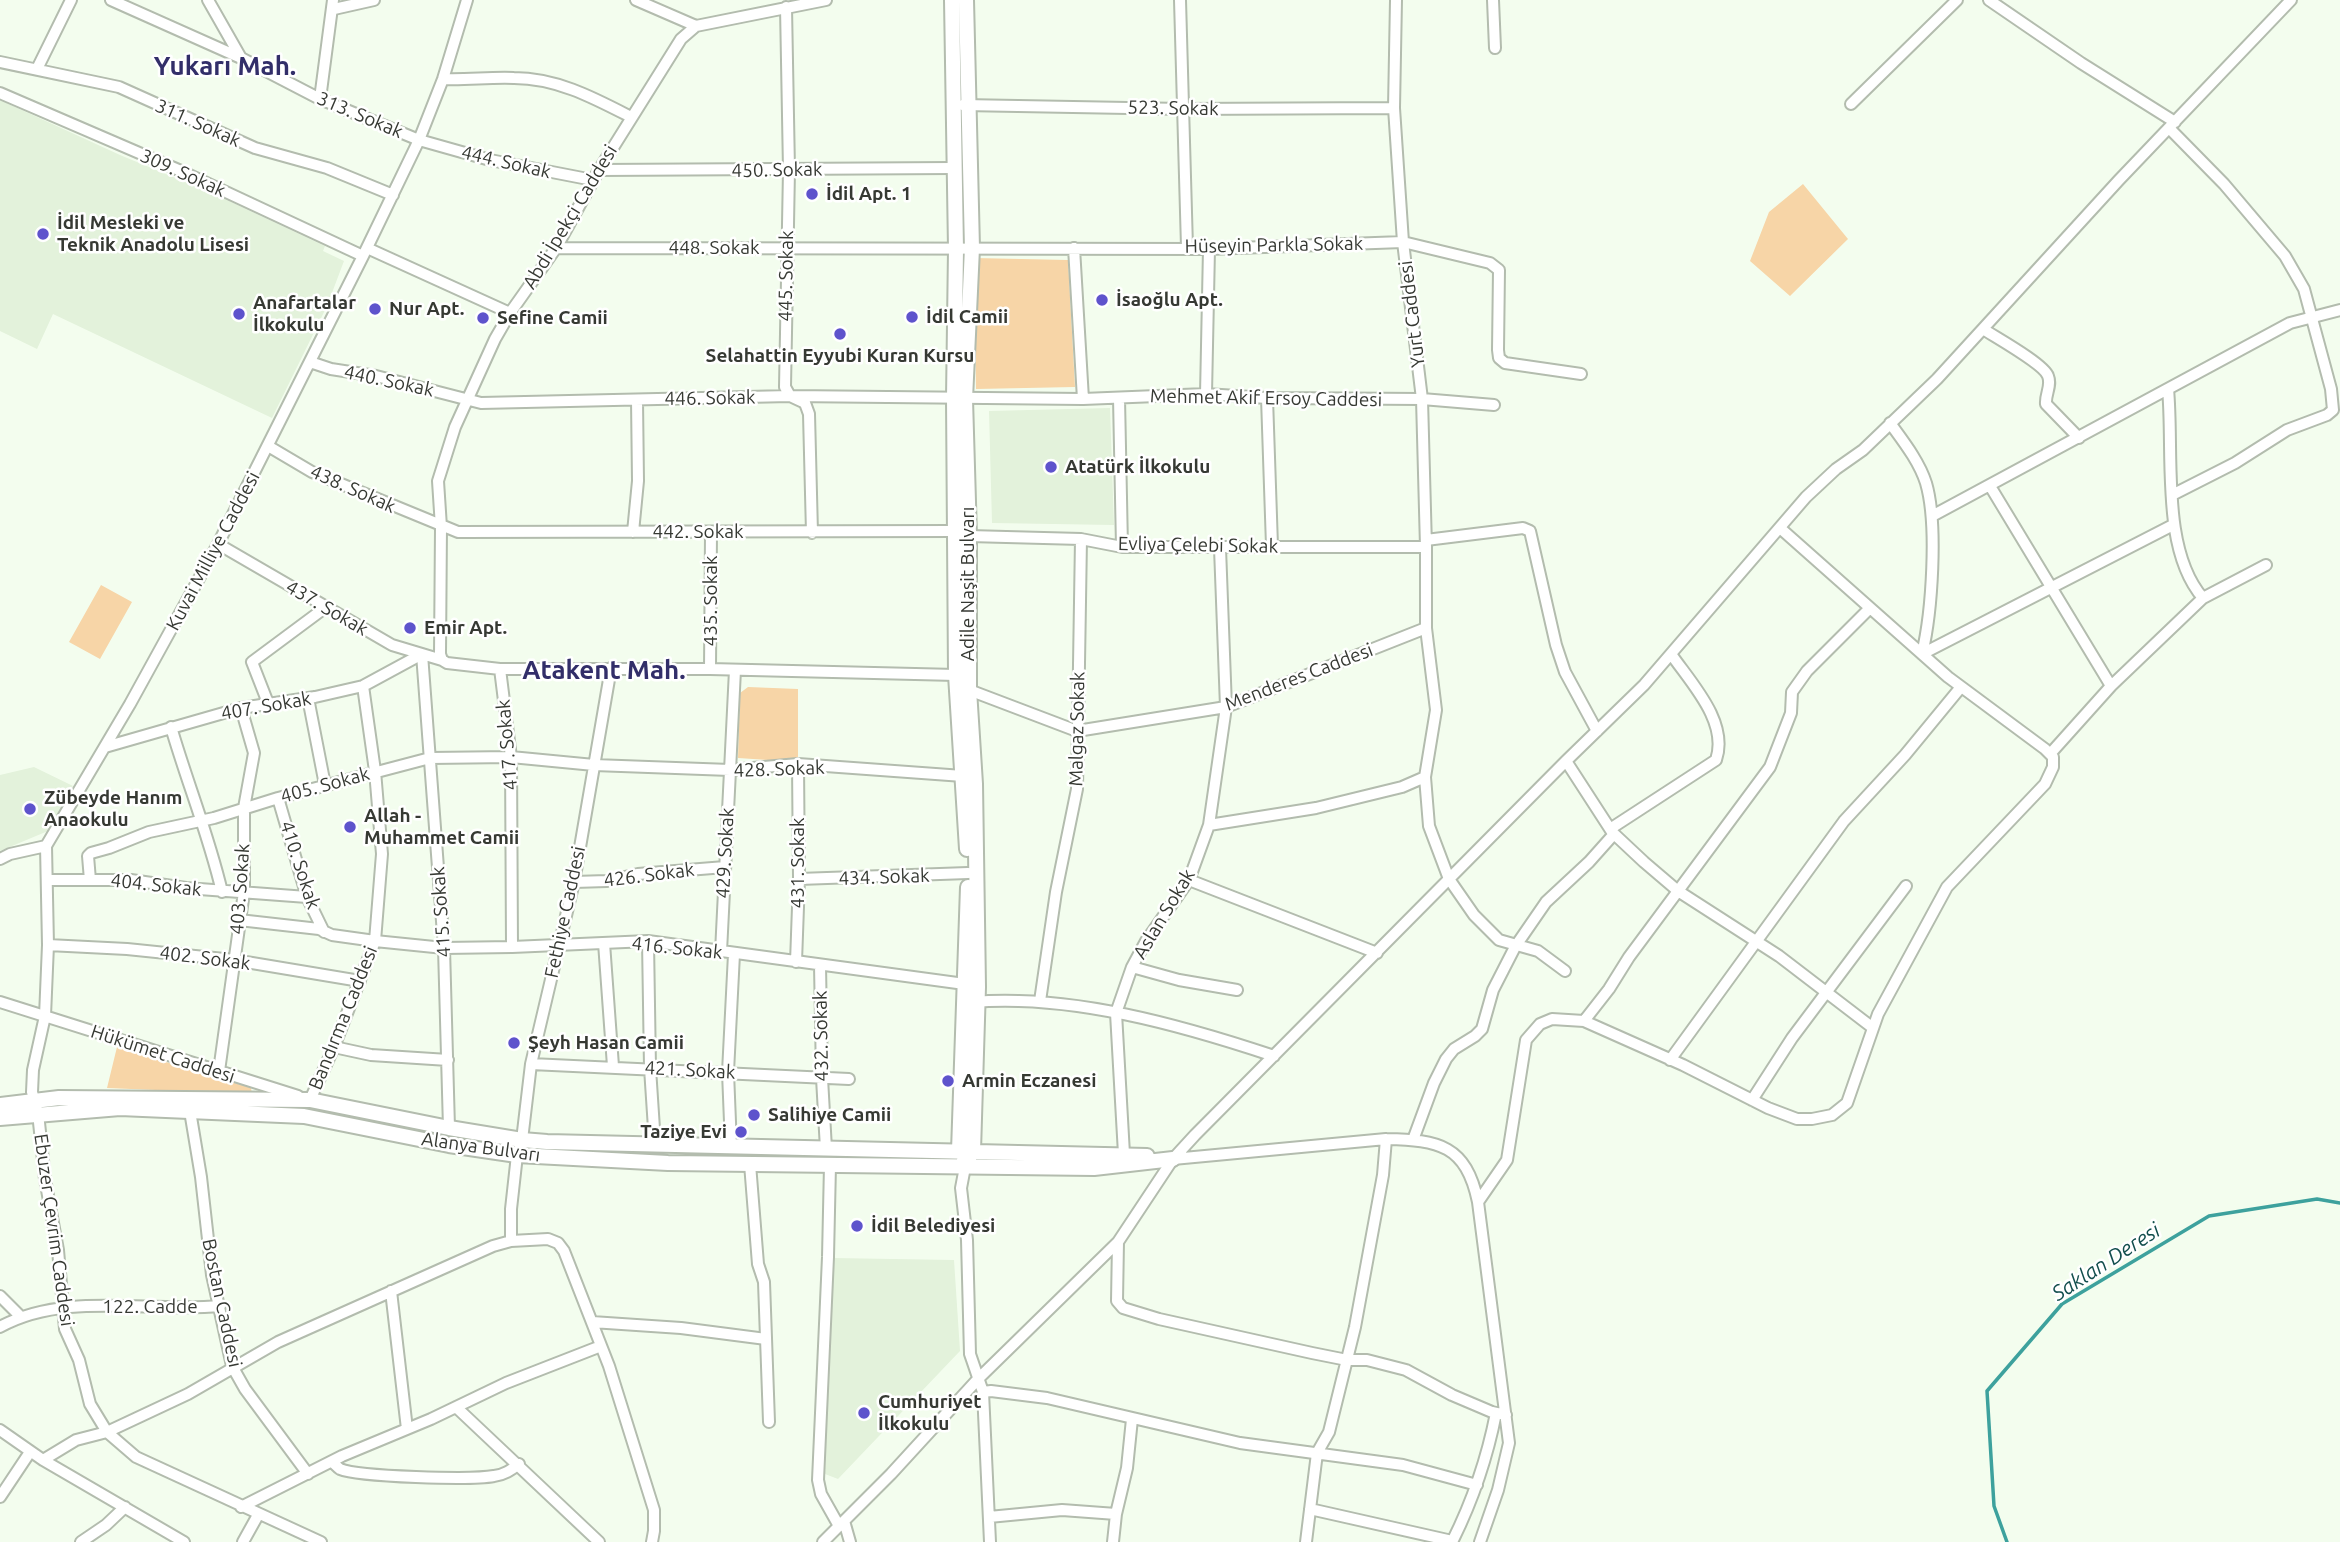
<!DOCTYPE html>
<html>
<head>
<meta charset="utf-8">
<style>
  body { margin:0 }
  canvas { display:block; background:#f3fdee }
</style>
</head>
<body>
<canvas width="2340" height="1542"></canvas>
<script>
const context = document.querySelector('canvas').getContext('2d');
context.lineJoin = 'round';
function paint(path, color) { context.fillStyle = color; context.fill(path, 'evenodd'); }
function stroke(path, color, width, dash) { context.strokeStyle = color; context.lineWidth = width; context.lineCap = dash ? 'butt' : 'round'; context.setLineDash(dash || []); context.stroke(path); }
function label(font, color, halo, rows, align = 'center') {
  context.font = font + ' Ubuntu,sans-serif'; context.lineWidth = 5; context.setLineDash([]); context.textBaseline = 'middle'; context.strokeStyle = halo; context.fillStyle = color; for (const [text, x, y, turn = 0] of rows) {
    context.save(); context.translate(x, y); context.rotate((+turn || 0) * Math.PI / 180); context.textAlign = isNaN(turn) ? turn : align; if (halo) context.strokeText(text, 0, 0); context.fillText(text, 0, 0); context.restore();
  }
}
paint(new Path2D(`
  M0,100L120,155L214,194L325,246L323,251L344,261L327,306L272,418L53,314L37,349L0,331Z
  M1110,408L1114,525L992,523L989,411Z
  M34,767L73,786L48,831L0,851V775Z
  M833,1258L954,1260L960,1351L838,1479L825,1474Z`), '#e3f2db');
paint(new Path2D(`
  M1803,184L1848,239L1790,296L1750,261L1769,212Z
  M974,258L1068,260L1075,387L976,389Z
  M101,585L132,602L100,659L69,642Z
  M748,687L798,689V762L738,758L740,693Z
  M117,1047L251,1088L252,1094L107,1088Z`), '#f7d5a7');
stroke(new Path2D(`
  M2007,1542L1994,1506L1987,1391L2062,1304L2209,1216L2317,1199L2340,1203`), '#3da19d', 3.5);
const minor = new Path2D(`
  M111,0L241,58L320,99L419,140L490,160L593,180
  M208,0L241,58
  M636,0L696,26
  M826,0L696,26L681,39L599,170L556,248L510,313L495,339L455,427L438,481L441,527L440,654L442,660L447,663L500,669H710L956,675
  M1180,0L1187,247
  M1396,0L1394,108L1403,242L1422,399L1426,547V628L1436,710L1425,777L1429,826L1449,879L1474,915L1499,940L1538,951L1565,971
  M1493,0L1495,48
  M1989,0L2081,63L2175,122
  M786,7L789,170L785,387L790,396L805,403L809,414L812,533
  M334,9L374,0
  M0,62L119,87L255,148L327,168L393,195
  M37,69L71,0
  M443,79C467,80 490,77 514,78C557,78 594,98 631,117
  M0,93L181,171L363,256
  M320,99L333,0
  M1851,104L1957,0
  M963,105L1183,109L1394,108
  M2169,128L2224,184L2285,256L2304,289L2331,389L2333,410L2327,415L2287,430L2235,463L2172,495
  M599,170L954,168
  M367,248L510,313
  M556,248L1209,249L1403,242L1490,263L1499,270L1498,350L1499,358L1505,363L1581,374
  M1074,248L1083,399
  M1983,329C1995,337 2044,364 2048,376C2052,386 2045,394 2046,404L2079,438
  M310,362L331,369L376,376L481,403L790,396L1083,399L1206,394L1267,398L1422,399L1494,405
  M2168,389C2174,451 2160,549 2203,598
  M1206,394L1209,249
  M1119,398L1122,547
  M1267,398L1272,546
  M1890,423C1903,441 1919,461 1926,483C1938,524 1932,612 1922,654
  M268,446L312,472L458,532L956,531
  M1990,486L2111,686
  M1932,516L2290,323L2340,310
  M633,532L638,481L637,400
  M969,536L1081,539L1122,547H1426
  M1426,540L1523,528L1530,531L1556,645L1565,672L1597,731
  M218,544L392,645L442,660
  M1922,654L2173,525
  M500,669L511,757L512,947
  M710,669L711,533
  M969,690L1077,731L1226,707L1426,628
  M308,698L325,785
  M268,703L252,662L326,607
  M171,727C187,782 209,836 222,892
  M105,747L241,708L315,697L363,686L422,654L444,948L449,1128
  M2050,754L2111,686L2203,598L2266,565
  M1566,761L1612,832L1644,862L1678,891L1779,956L1873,1028
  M278,798L307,897L324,932
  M1209,825L1316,808L1402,787L1425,777
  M1610,829L1716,760C1729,722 1691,683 1671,654
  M0,859L10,854L46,846
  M799,879L968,873
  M47,880H131L186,888L307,897
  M90,880L88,856L91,853L109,848L149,832L214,818L278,798L430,758L511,757L594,765L730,770L798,764L963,776
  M1189,880L1377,953
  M574,882L607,881L638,874L725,867
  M239,920L319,929L332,935L375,941L444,948L512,947L648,941L972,985
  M648,941L650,1068L655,1144
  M604,943L613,1066
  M48,945L127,949L234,960L360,981
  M721,952L735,670
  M796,962L799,879L798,764
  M820,965L822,1078L826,1149
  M1132,967L1179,980L1237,990
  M1040,1001L1056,892L1077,789L1081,539
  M0,1002L298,1096
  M973,1002C1071,994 1181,1025 1274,1056
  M1584,1021L1609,989L1629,957L1770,767L1791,713L1792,692L1807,671L1870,608
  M334,1047L371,1055L448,1060
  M1670,1060L1844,821L1905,755L1961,687
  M531,1064L849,1079
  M219,1071L244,892V808L254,753L241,708
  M310,1100L334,1047L375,941L382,854L375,771L363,686
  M1752,1100L1792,1038L1906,886
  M190,1111L201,1177L212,1275L232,1366L245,1389L308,1474
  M1413,1140L1434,1083L1446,1059L1454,1049L1475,1036L1482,1029L1493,990L1515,947L1546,902L1589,862L1614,834
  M731,1147L728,1072L734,954
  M1124,1154L1116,1013L1132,967L1146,941L1189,880L1209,825L1226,707L1220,548
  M1173,1159L1386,1139C1439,1140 1466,1145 1478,1202L1509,1443L1498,1490L1480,1542
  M962,1160L965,1167L961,1188L967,1240L970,1354L983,1392L990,1542
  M750,1164L758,1264L764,1282L769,1422
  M830,1165L828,1257L818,1480L821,1494L839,1526
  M1478,1202L1507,1160L1526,1040L1540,1024L1552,1019L1584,1021L1683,1065L1768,1108L1797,1119H1812L1832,1115L1847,1103L1878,1014L1947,887L2045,784L2053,767V757L2045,749L1948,677L1780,528
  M511,1241V1209L517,1155L522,1140L531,1064L574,882L611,668
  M1118,1242L1117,1301L1123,1308L1159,1319L1312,1353L1347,1360H1367L1406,1370L1452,1395L1492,1412L1506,1415
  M391,1291L407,1429
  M0,1296L20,1316
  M592,1322L681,1328L766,1339
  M0,1327C65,1291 148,1313 220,1306
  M983,1392L991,1391L1047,1398L1240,1443L1403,1465L1477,1485
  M456,1407L599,1542
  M0,1430L43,1460L184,1542
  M43,1460L76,1440L107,1432L188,1394L278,1342L493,1246L511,1241L548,1239L558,1243L564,1251L609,1366L654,1510V1531L652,1542
  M332,1462C335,1464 337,1467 340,1469C359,1477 472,1480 494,1476C504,1475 511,1470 519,1464
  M0,1497L30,1452
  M241,1507L342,1456L431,1419L506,1383L601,1346
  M1310,1509L1452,1541
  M989,1517L1062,1510L1116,1514
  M844,1521L850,1542
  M81,1542L106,1525L125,1507
  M243,1542L258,1515
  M321,1542L136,1457L107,1432L90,1404L79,1360L65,1329L58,1250L45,1179L38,1113L32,1092L33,1070L45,1016L48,945L46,846L130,704L218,544L363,256L419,140L443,79L467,0
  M823,1542L891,1474L978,1379L1118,1242L1173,1159L1195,1135L1566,761L1644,685L1806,497L1836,469L1863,450L1937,379L2119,180L2291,0
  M1113,1542L1116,1514L1127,1468L1132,1419
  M1306,1542L1317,1453L1329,1432L1355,1327L1383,1175L1386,1139
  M1452,1542C1473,1500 1487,1459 1496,1413`);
const major = new Path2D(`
  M952,0L956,249L954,398L956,675L967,849
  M966,0L972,248L965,399L969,536V690L975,784L978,987L973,1151L968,1159
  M0,1105L59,1098L310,1100L449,1128L522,1140L547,1142L1147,1156
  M0,1118L120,1108L304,1116L449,1145L517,1155L668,1163L1094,1168L1173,1159
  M959,1151L968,887`);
stroke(minor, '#b3bcae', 14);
stroke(major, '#b3bcae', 18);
stroke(minor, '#fff', 10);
stroke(major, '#fff', 14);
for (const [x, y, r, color] of [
  [812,194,7,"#5e53cc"],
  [43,234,7,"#5e53cc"],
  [1102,300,7,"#5e53cc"],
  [375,309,7,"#5e53cc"],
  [239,314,7,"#5e53cc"],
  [912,317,7,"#5e53cc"],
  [483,318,7,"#5e53cc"],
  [840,334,7,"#5e53cc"],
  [1051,467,7,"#5e53cc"],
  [410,628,7,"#5e53cc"],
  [30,809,7,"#5e53cc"],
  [350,827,7,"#5e53cc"],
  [514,1043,7,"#5e53cc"],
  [948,1081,7,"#5e53cc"],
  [754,1115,7,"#5e53cc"],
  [741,1132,7,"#5e53cc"],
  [857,1226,7,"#5e53cc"],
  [864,1413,7,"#5e53cc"]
]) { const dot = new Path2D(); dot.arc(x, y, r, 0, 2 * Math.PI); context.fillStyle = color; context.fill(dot); stroke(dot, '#fff', 2.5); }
label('19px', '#363933', '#fff', [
  ["523. Sokak",1173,108,1],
  ["313. Sokak",360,115,23],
  ["311. Sokak",198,123,24],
  ["444. Sokak",506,162,13],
  ["450. Sokak",777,170,-1],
  ["309. Sokak",183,173,24],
  ["Abdi İpekçi Caddesi",570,217,-59],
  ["Hüseyin Parkla Sokak",1274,245,-1],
  ["448. Sokak",714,248],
  ["445. Sokak",786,276,-89],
  ["Yurt Caddesi",1412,314,-97],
  ["440. Sokak",389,381,12],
  ["446. Sokak",710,398,-1],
  ["Mehmet Akif Ersoy Caddesi",1266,398,1],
  ["438. Sokak",353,489,24],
  ["442. Sokak",698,532],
  ["Evliya Çelebi Sokak",1198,545,1],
  ["Kuvai Milliye Caddesi",213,551,-62],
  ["Adile Naşit Bulvarı",968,584,-90],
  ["435. Sokak",711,601,-90],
  ["437. Sokak",327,608,30],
  ["Menderes Caddesi",1299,677,-21],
  ["407. Sokak",266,706,-10],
  ["Malgaz Sokak",1077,729,-89],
  ["417. Sokak",507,745,-95],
  ["428. Sokak",779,769,-2],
  ["405. Sokak",325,785,-15],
  ["429. Sokak",725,853,-87],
  ["431. Sokak",798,863,-90],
  ["410. Sokak",300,865,72],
  ["426. Sokak",649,875,-7],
  ["434. Sokak",884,877,-2],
  ["404. Sokak",156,885,6],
  ["403. Sokak",240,889,-86],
  ["415. Sokak",441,912,-94],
  ["Fethiye Caddesi",565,912,-78],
  ["Aslan Sokak",1164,914,-59],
  ["416. Sokak",677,948,6],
  ["402. Sokak",205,958,7],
  ["Bandırma Caddesi",343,1018,-68],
  ["432. Sokak",821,1036,-91],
  ["Hükümet Caddesi",163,1054,18],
  ["421. Sokak",690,1070,3],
  ["Alanya Bulvarı",481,1147,8],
  ["Ebuzer Çevrim Caddesi",54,1230,82],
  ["Bostan Caddesi",222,1303,78],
  ["122. Cadde",150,1307]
]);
label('bold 19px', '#363933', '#fff', [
  ["İdil Apt. 1",826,194],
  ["İdil Mesleki ve",57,223],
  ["Teknik Anadolu Lisesi",57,245],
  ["İsaoğlu Apt.",1116,300],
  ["Anafartalar",253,303],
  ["İlkokulu",253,325],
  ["Nur Apt.",389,309],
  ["İdil Camii",926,317],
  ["Sefine Camii",497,318],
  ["Selahattin Eyyubi Kuran Kursu",840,356,"center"],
  ["Atatürk İlkokulu",1065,467],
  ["Emir Apt.",424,628],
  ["Zübeyde Hanım",44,798],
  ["Anaokulu",44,820],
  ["Allah -",364,816],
  ["Muhammet Camii",364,838],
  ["Şeyh Hasan Camii",528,1043],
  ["Armin Eczanesi",962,1081],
  ["Salihiye Camii",768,1115],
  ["Taziye Evi",727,1132,"right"],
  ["İdil Belediyesi",871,1226],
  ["Cumhuriyet",878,1402],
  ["İlkokulu",878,1424]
], 'left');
label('italic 21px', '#124e4d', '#fff', [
  ["Saklan Deresi",2106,1262,-33]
]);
label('bold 26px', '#322e69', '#fff', [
  ["Yukarı Mah.",225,66],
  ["Atakent Mah.",604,670]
]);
</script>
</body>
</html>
